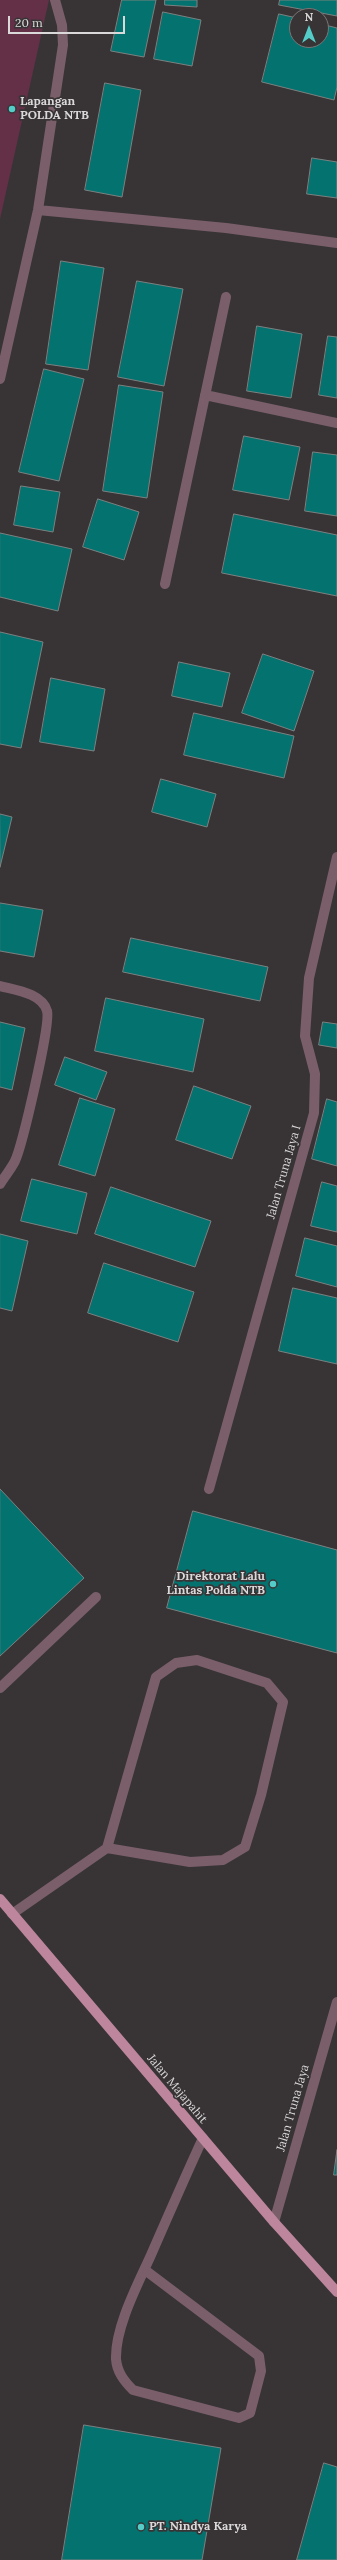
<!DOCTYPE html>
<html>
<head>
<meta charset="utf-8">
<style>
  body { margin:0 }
  #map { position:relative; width:337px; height:2560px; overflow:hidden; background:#383436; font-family:Lora,serif }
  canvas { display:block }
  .north { position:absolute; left:289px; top:8px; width:40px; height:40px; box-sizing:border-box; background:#383436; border:1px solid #797677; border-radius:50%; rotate:0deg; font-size:11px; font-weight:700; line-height:16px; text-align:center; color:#dad8d9 }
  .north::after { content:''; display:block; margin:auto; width:14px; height:18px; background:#54cdc8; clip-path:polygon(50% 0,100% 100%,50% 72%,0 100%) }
  .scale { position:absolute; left:8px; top:16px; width:117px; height:18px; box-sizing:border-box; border:2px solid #dad8d9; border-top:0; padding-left:5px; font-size:12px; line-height:14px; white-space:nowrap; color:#dad8d9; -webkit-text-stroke:3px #383436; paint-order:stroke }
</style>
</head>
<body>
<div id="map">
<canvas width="337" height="2560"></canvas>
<div class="north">N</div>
<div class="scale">20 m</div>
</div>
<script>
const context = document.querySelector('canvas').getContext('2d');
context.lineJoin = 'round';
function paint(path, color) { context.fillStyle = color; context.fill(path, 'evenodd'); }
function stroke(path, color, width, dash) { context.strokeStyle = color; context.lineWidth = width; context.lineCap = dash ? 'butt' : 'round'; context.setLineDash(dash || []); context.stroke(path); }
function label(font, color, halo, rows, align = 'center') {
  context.font = font + ' Lora,serif'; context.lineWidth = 3.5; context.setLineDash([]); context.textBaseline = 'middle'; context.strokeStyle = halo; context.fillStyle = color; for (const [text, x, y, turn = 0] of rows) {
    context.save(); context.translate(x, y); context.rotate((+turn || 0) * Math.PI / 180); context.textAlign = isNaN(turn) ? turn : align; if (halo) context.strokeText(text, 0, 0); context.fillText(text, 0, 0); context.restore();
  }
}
paint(new Path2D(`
  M0,0H49L0,219Z`), '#633047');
const building = new Path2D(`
  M122,0H156L144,57L111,51Z
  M165,0H197V7L165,5Z
  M280,0H337V16L279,5Z
  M163,12L201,20L192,66L154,59Z
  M279,14L297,18V40H321V24L337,28V87L334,100L262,82Z
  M105,83L141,90L122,197L85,190Z
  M312,158L337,162V198L307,194Z
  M61,261L104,268L88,370L46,364Z
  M137,281L183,289L164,386L118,377Z
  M257,326L302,334L291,398L247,391Z
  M328,336L337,337V398L319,395Z
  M44,369L84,379L59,481L19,472Z
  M119,385L163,392L147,498L103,491Z
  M244,436L300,447L289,500L233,490Z
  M313,452L337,455V516L305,511Z
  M21,486L60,492L53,532L14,525Z
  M98,499L139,512L124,560L83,547Z
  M234,514L337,535V596L222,573Z
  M0,533L72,549L58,611L0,597Z
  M0,632L43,642L21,748L0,744Z
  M263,654L314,671L294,731L242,713Z
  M179,662L230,673L222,707L172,696Z
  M51,678L105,689L94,751L40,742Z
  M194,713L294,736L284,778L184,755Z
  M161,779L216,794L207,827L152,812Z
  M0,814L12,817L0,867Z
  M0,903L43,910L34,957L0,951Z
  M131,938L268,967L260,1001L123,972Z
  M106,998L204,1019L193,1072L95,1051Z
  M0,1022L25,1028L12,1090L0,1087Z
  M323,1022L337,1024V1048L319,1045Z
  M65,1057L107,1072L96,1100L55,1085Z
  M194,1086L251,1106L232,1159L176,1140Z
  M80,1098L115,1109L95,1176L59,1165Z
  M327,1099L337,1102V1166L312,1159Z
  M32,1179L87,1193L77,1234L21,1221Z
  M322,1182L337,1186V1232L311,1226Z
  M111,1187L211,1221L195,1267L95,1234Z
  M0,1234L28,1241L12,1311L0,1308Z
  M305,1238L337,1246V1287L296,1276Z
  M104,1263L194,1292L178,1342L88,1313Z
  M293,1288L337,1298V1364L279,1351Z
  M0,1489L84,1578L0,1656Z
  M193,1511L337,1550V1653L167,1608Z
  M337,2150V2175H334Z
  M84,2425L221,2448L202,2560H62Z
  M324,2463L337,2467V2560H297Z`);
paint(building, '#04726f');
stroke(building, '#7c8180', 1);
stroke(new Path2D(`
  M38,210L226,228L337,243
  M0,379L38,210L63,45L62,25L55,0
  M0,986C15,990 42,993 47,1011C51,1024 22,1146 15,1161C11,1169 5,1176 0,1184
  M0,1688L96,1597
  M12,1914L107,1848L156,1677L176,1663L197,1660L267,1683L283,1702L261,1795L245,1847L223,1860L190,1862L107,1848
  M145,2270L259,2356L261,2371L250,2413L239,2418L133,2390C124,2381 117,2372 116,2359C115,2327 138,2284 151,2255C168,2216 185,2177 203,2138`), '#7a5f6a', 10);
stroke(new Path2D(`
  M205,395L337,423
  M165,584L226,297
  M209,1489L314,1113L315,1074L305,1036L309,978L337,857
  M274,2222L337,2002`), '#7a5f6a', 10);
stroke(new Path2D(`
  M0,1899L274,2222L337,2292`), '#bd869c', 10);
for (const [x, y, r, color] of [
  [12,109,4,"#54cdc8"],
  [273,1584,4,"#54cdc8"],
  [141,2527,4,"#54cdc8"]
]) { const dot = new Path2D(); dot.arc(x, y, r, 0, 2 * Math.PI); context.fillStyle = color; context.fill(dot); stroke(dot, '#383436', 1.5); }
label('bold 12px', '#dad8d9', '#383436', [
  ["Lapangan",20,102],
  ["POLDA NTB",20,116],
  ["Direktorat Lalu",265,1577,"right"],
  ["Lintas Polda NTB",265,1591,"right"],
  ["PT. Nindya Karya",149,2527]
], 'left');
label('12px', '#dad8d9', '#383436', [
  ["Jalan Truna Jaya I",284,1172,-74],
  ["Jalan Majapahit",177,2089,50],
  ["Jalan Truna Jaya",293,2108,-74]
]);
</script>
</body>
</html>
